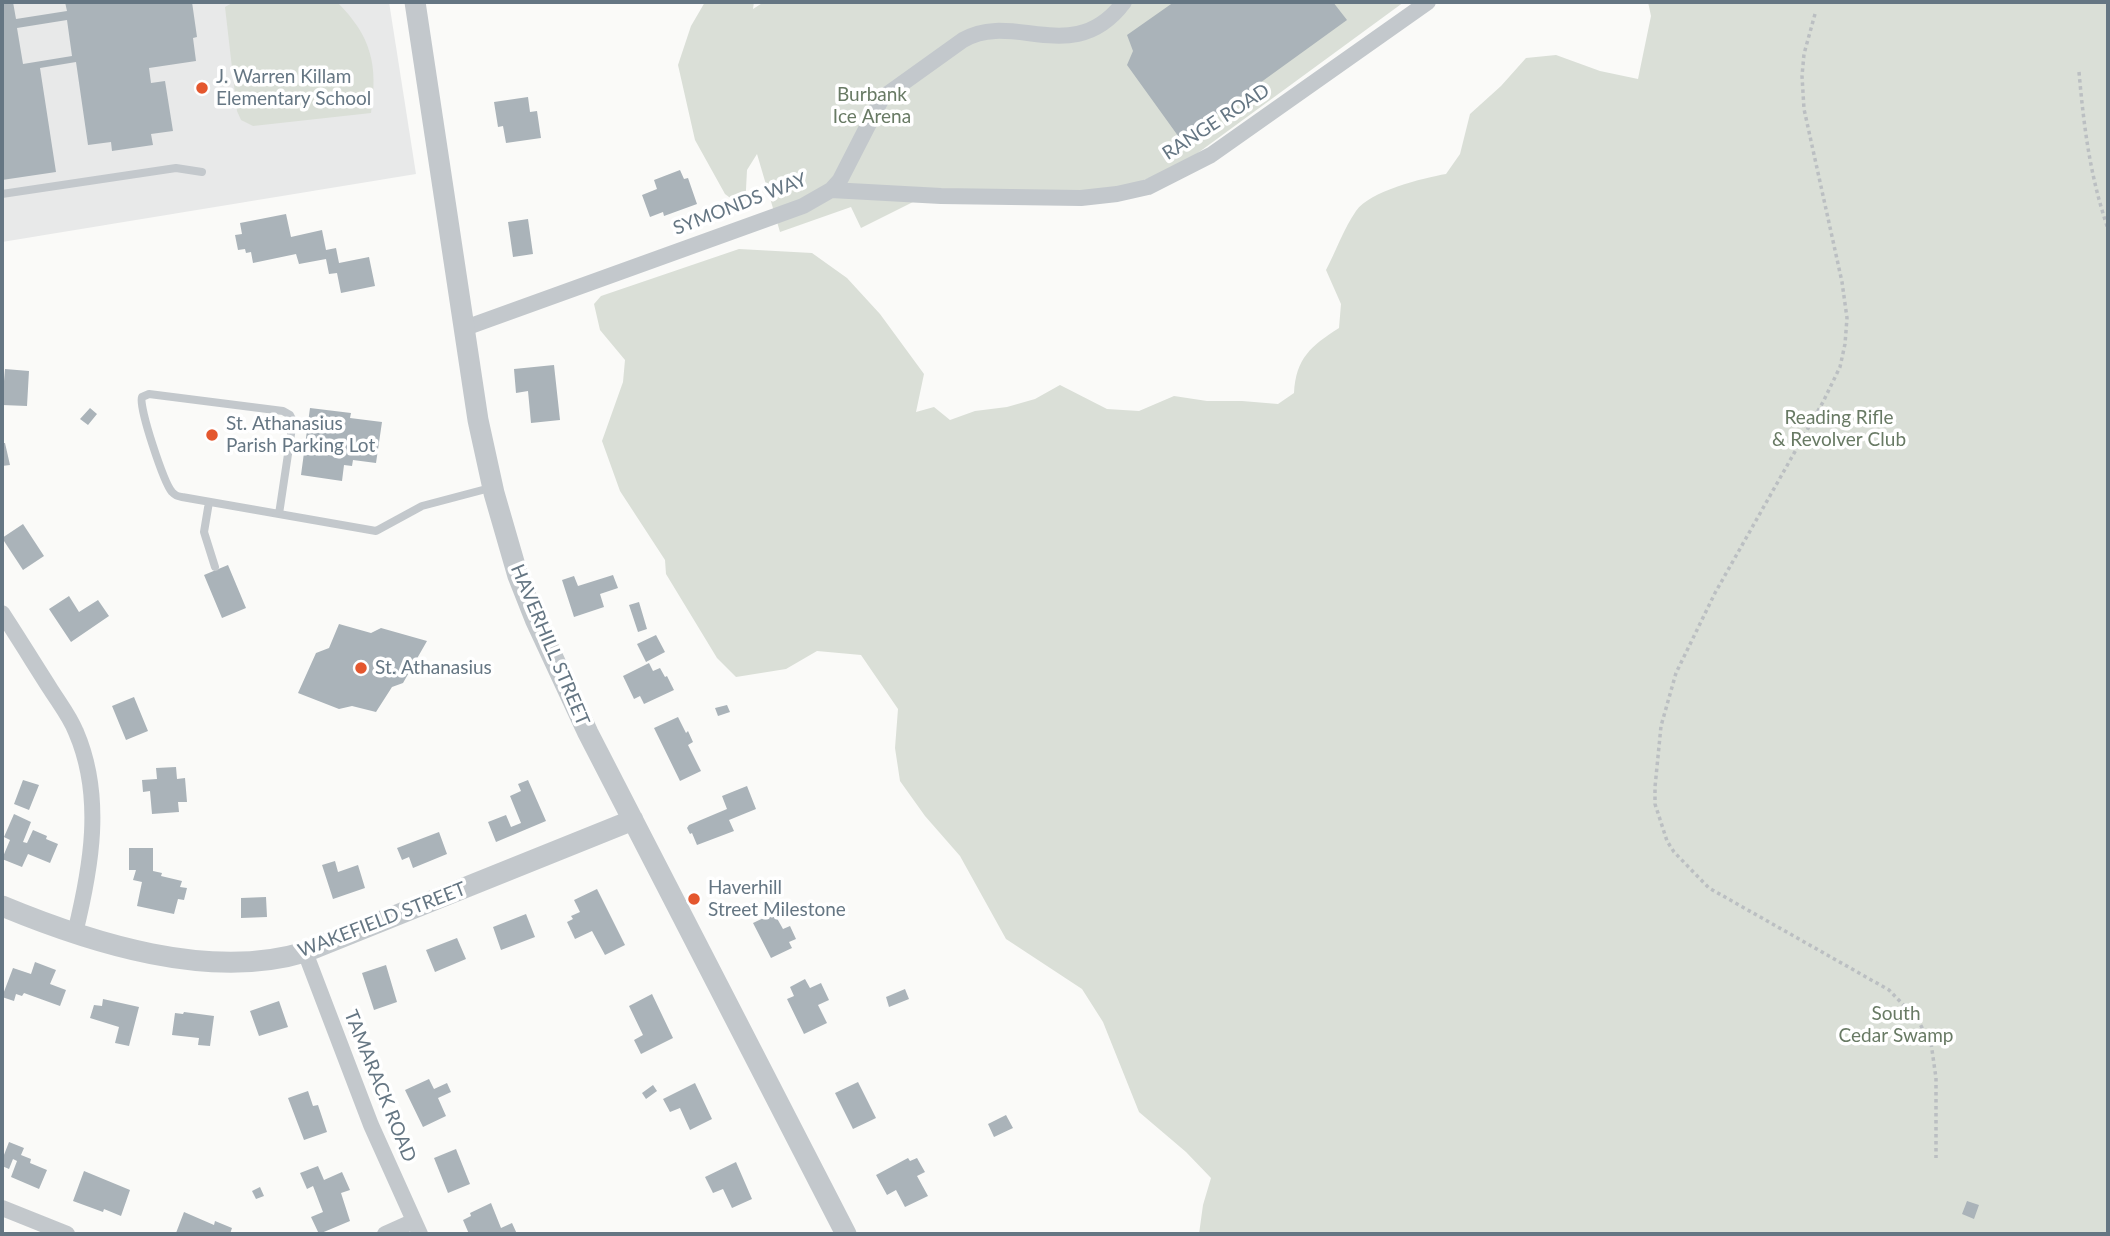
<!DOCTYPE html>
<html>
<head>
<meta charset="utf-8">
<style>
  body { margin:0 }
  #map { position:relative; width:2110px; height:1236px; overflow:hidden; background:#fafaf8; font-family:Lato,sans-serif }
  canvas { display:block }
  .frame { position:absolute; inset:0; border:4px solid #657683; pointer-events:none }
</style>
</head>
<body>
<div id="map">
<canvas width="2110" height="1236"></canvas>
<div class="frame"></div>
</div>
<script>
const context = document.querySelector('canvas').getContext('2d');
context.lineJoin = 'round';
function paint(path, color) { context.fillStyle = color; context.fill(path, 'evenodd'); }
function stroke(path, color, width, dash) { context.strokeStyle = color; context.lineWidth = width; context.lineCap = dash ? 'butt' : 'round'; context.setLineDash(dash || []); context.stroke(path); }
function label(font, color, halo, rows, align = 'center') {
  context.font = font + ' Lato,sans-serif'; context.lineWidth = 7; context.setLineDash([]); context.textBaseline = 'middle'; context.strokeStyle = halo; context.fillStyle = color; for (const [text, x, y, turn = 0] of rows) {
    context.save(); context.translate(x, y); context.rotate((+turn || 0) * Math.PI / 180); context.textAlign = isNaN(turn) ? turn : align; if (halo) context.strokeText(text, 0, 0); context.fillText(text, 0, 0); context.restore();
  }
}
paint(new Path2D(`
  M2,2H389L416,174L2,242Z`), '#e8e9e9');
paint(new Path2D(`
  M234,2H337C372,37 378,65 371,113L253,126L241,120L237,111L225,7Z
  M705,2H754L753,9L764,2H1404L1180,166L1131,185L1068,192L935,191L861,228L851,207L780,232L757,154L747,170L745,209L725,194L695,140L678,65L691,26Z
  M1648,2H2108V1234H1199L1203,1205L1211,1178L1186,1152L1139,1112L1103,1022L1082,989L1006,939L960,856L925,816L900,781L895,748L898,709L861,655L817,651L786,669L736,677L717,658L666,574L665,560L620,491L602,441L623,382L625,360L600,330L594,304L601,296L739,249L812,253L847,278L880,314L924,374L916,412L934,407L950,420L975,411L1007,407L1035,399L1060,385L1107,409L1139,411L1174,396L1207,401H1242L1278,404L1294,393C1296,358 1311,346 1339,328L1341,304L1326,270C1336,251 1344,228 1356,211C1370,191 1423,178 1446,174L1460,154L1470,114L1501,86L1526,58L1556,55L1600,71L1638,79L1651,16Z`), '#dadfd7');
paint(new Path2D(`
  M2,2H13L16,19L67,11L65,2H192L197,37L193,38L196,61L149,68L151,83L165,81L173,131L151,134L153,145L112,151L111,142L88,145L76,62L40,68L56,172L2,180ZM67,20L72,56L23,64L17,28Z
  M1174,2H1333L1347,20L1181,140L1127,65L1133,51L1127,35Z
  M528,97L530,112L537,111L541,138L506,143L503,126L498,127L494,102Z
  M680,170L684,179L688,178L697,204L664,216L663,212L650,217L642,195L657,189L654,180Z
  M286,214L291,237L322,230L326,250L336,248L339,263L369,257L375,286L341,293L337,273L329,274L326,259L299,264L296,254L253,263L251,252L246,253L245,249L238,250L235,235L242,234L240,223Z
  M528,219L533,254L513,257L508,222Z
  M554,365L560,420L531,423L528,391L516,393L514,369Z
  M5,369L29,371L27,406L2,405Z
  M90,408L97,414L88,425L80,419Z
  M310,408L351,413L350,418L382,422L376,463L353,460L352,466L344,465L342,481L301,475Z
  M2,443H5L10,465L2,466Z
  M23,524L44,556L23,570L2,538Z
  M228,565L246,608L222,618L204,575Z
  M613,575L618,588L600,594L604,607L574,617L562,580L574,576L578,586Z
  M69,596L79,612L98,600L109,616L71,642L49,609Z
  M639,602L647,629L638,632L629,605Z
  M339,624L371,633L381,628L427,641L403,683L392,687L376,712L352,706L339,709L298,693L316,653L329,648Z
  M656,635L665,652L646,662L637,644Z
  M649,663L653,671L660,668L665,677L667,676L674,690L644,704L640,696L634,699L623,676Z
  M134,697L148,731L126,740L112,706Z
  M727,705L730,712L718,716L715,708Z
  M678,717L686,733L688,731L693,742L688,745L701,771L680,781L654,728Z
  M176,767L177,779L185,778L187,802H178L179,812L152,814L150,791L143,792L142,780L157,779L156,768Z
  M23,780L39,785L29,810L14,804Z
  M528,780L546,821L496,842L488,822L506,815L511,827L521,823L510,796L521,791L518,784Z
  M747,786L756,809L729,820L734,831L697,845L692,833L690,834L687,828L689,825L727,809L722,796Z
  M14,814L31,822L23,842L27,843L33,830L47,836L46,839L58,844L50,863L28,854L22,867L2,859L10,840L4,837Z
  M439,832L447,854L413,868L409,857L402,860L397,848Z
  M129,848H153V871L162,873L161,876L182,881L180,887L187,888L184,900L178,899L174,914L137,906L142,882L133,880L136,870H129Z
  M335,861L338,872L358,865L365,888L333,899L322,865Z
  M597,889L625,945L605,955L592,931L575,939L567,922L573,919L571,916L580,912L574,900Z
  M266,897L267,917L241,918V898Z
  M774,913L783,929L790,926L796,939L789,942L792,948L771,958L753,923Z
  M526,914L535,937L501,950L493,927Z
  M457,938L466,959L435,972L426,950Z
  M35,962L56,970L50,984L66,990L60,1006L24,993L22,996L16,994L14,1001L2,997L13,968L31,974Z
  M386,965L397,1002L374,1010L362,973Z
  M805,979L810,988L821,983L829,1000L818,1005L827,1023L804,1034L787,999L794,996L790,987Z
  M905,989L909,999L889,1007L886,997Z
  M652,994L673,1038L641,1054L634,1040L643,1035L629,1006Z
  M103,999L139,1007L129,1046L115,1043L119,1027L90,1018L94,1005L102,1006Z
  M279,1001L288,1027L259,1036L250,1011Z
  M184,1012L214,1016L210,1046L198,1045L199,1038L172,1035L175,1013L183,1014Z
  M429,1079L434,1089L447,1083L451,1092L438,1098L446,1116L423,1127L405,1090Z
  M858,1082L876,1118L853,1129L835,1093Z
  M695,1083L712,1119L690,1130L680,1108L670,1112L663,1099Z
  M653,1085L657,1091L646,1099L642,1093Z
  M308,1091L313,1106L318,1105L327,1132L304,1140L288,1098Z
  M1006,1115L1013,1128L994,1137L988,1124Z
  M9,1142L24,1148L21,1155L31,1159L30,1163L47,1170L39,1189L11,1177L17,1161L13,1159L9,1169L2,1166V1160Z
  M456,1149L470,1184L448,1193L434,1158Z
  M908,1158L910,1161L917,1158L925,1172L917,1176L928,1196L905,1207L896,1190L887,1195L876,1175Z
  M736,1162L752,1199L732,1208L723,1189L713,1193L705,1177Z
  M318,1166L324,1180L342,1172L350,1190L341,1193L350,1221L319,1234L311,1217L323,1212L313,1186L307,1189L300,1173Z
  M84,1171L130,1190L121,1216L104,1209L103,1212L73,1201Z
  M260,1187L264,1196L256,1199L252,1191Z
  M1967,1201L1979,1205L1974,1219L1962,1214Z
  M491,1203L501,1228L512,1223L517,1234H469L463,1220L471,1216L470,1213Z
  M184,1212L214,1225L215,1221L232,1228L230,1234H177L176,1233Z`), '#aab3b9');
stroke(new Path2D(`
  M1815,14L1804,54L1802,76L1804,109L1842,282L1847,318L1845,344L1840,367L1823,402L1715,593L1676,673L1661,726L1655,787V804L1667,841L1674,852L1709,888L1889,990L1917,1019L1931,1043L1936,1078V1158
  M2079,72C2084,128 2090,176 2108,229`), '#bbbfc2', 3.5, [3.5, 3.5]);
stroke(new Path2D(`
  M2,194L176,168L202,172
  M209,502L204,532L215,567
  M279,514L182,497C177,496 176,496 172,492C164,483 138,406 142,397L149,394L283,411L290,415L293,421L279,514L376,531L422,506L490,488`), '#c3c8cc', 8);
stroke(new Path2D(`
  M831,190L941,196L1081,198L1117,194L1148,187L1211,155L1428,2
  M465,328L803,206L831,190L840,180L882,98L963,40C1014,10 1074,69 1124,2
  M2,613C19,639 35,665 51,690C60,704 70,717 76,732C104,797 91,868 75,933
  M305,952L371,1125L420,1234
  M2,1208L67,1234
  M385,1234L414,1221`), '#c3c8cc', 16);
stroke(new Path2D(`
  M415,2L478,420L494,493L518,576L535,619L588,733L846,1234
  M2,906C91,943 210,981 305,952L633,820`), '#c3c8cc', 21);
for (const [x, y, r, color] of [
  [202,88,7,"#e4572e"],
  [212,435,7,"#e4572e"],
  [361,668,7,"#e4572e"],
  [694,899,7,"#e4572e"]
]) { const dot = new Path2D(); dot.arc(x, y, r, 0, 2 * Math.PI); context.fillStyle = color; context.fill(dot); stroke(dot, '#fff', 2.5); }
label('19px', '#657683', '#fff', [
  ["J. Warren Killam",216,77],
  ["Elementary School",216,99],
  ["St. Athanasius",226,424],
  ["Parish Parking Lot",226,446],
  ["St. Athanasius",375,668],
  ["Haverhill",708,888],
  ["Street Milestone",708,910]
], 'left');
label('19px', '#687a64', '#fff', [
  ["Burbank",872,95],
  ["Ice Arena",872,117],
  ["Reading Rifle",1839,418],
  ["& Revolver Club",1839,440],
  ["South",1896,1014],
  ["Cedar Swamp",1896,1036]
]);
label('19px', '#657683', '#fff', [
  ["RANGE ROAD",1216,122,-33],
  ["SYMONDS WAY",740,204,-21],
  ["HAVERHILL STREET",550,645,67],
  ["WAKEFIELD STREET",382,920,-21],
  ["TAMARACK ROAD",380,1086,68]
]);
</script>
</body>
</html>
